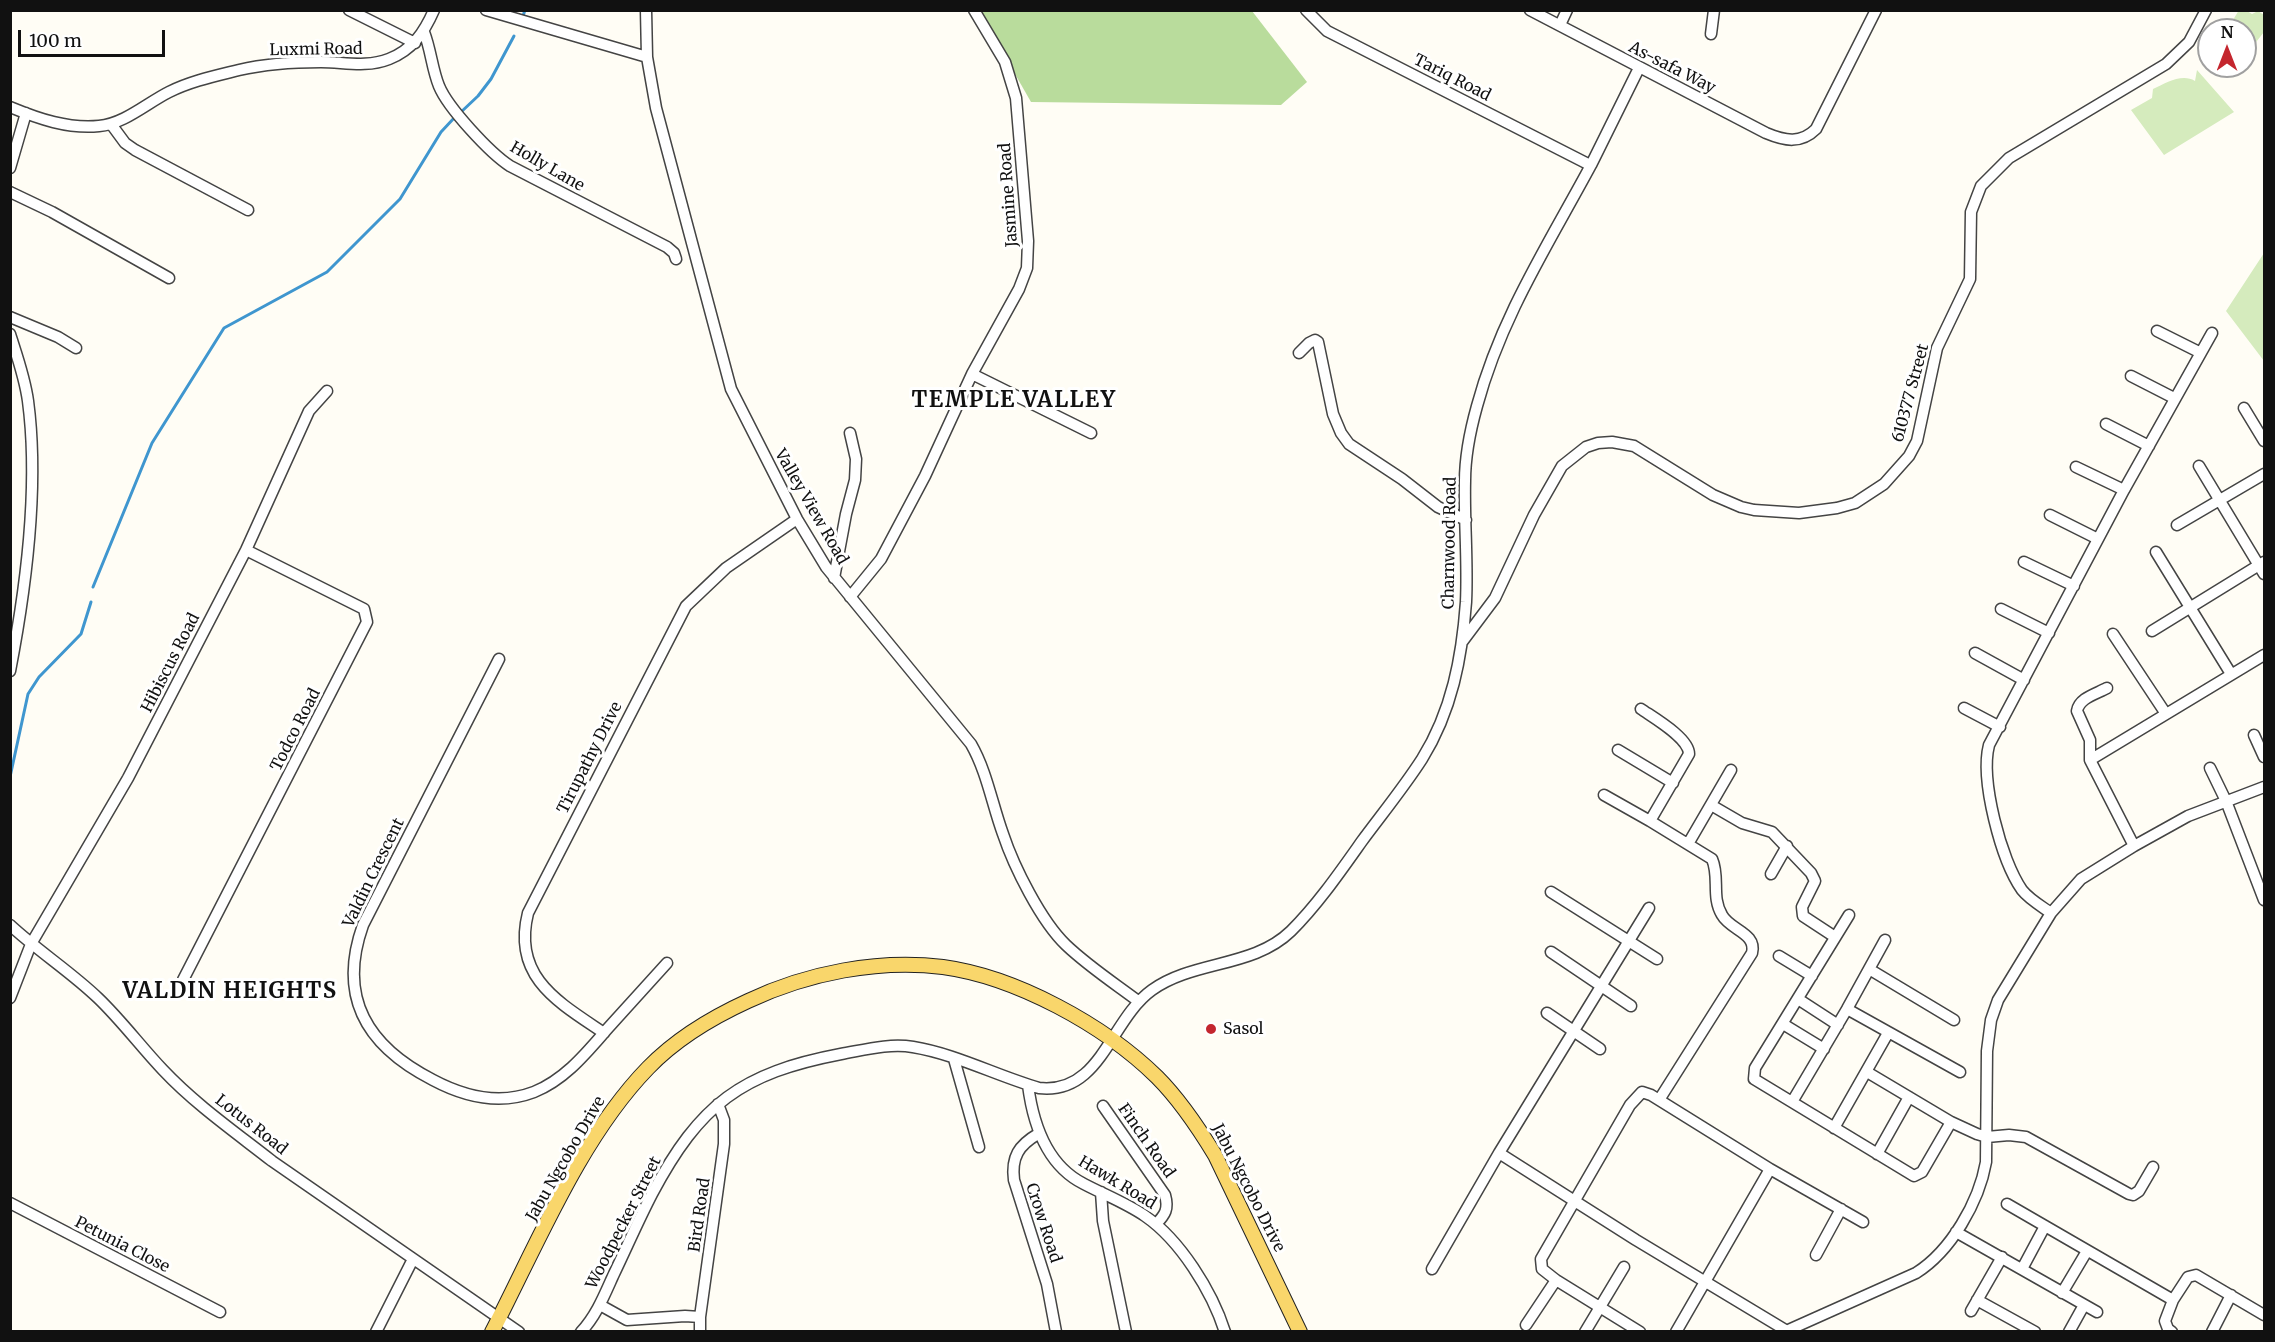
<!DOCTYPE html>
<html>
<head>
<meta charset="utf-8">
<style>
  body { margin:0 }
  #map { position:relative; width:2275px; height:1342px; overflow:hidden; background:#fffdf5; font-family:Merriweather,serif }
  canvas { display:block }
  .frame { position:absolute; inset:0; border:12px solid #111; pointer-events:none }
  .north { position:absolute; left:2197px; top:18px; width:60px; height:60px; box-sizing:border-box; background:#fff; border:2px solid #a0a0a0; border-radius:50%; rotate:0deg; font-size:16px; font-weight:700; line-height:24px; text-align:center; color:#111 }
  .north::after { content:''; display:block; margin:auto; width:21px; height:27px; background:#c4262e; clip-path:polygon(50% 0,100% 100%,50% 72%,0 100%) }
  .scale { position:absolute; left:18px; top:30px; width:147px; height:27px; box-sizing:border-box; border:3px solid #111; border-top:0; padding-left:8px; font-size:18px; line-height:21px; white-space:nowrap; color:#111; -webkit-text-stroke:4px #fff; paint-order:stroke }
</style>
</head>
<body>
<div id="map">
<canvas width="2275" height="1342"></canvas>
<div class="frame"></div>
<div class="north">N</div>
<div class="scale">100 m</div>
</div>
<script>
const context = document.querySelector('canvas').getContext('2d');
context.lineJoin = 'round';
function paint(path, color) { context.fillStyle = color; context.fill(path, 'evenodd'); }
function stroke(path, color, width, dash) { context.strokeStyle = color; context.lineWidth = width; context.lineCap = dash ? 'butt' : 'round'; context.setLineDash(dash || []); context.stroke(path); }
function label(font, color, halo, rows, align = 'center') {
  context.font = font + ' Merriweather,serif'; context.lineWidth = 6; context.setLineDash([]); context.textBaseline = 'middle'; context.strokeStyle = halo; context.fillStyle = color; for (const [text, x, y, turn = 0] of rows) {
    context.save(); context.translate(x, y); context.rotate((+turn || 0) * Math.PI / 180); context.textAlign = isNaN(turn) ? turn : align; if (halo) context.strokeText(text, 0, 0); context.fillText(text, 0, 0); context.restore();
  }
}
paint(new Path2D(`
  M2239,10L2247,11L2252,14L2258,11L2264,15V32L2245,56V30H2227Z
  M2197,70L2234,112L2164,155L2131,110L2152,98L2153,89C2166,83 2182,73 2195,81Z
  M2264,253V361L2226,311Z`), '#d5ebbd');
paint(new Path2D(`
  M979,11H1252L1307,82L1281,105L1031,102Z`), '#b9dc9c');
stroke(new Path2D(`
  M523,16L525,10
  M460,113L478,96L491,79L514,36
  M93,587L152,443L224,328L327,272L400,199L441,132L455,117
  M10,777L28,694L39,677L81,634L91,602`), '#3f96cf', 3);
const minor = new Path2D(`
  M349,10L415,43
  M486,10L647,57
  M646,10L647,57L656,108L731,389L797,519L826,567L971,744C987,772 992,804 1003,834C1014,867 1041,921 1066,945C1088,966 1114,983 1138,1001
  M1306,10L1327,31L1590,165
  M1530,10L1766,133C1785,141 1801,144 1816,129L1876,10
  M1560,25L1567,10
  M424,32C431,50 432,69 439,86C448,108 490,153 510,166L667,247L674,253L676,259
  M1711,34L1714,10
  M10,107C39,119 68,129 99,126C124,124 147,103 169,92C191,81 215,76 239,70C265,64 293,62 321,62C344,62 366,68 389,59C412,50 424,33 434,10
  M111,124L125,143L135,150L248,210
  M10,168L26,113
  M10,192L52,212L169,278
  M10,317L58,337L76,348
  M2157,331L2199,352
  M10,334C17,356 25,378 28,401C39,484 26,588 10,671
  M1299,353L1309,343L1315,340L1318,342L1333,414L1341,433L1349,444L1402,479L1438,507L1466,520
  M972,374L1091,433
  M2131,376L2174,398
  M2244,408L2264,441
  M2106,424L2149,446
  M2199,466L2264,574
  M2076,467L2124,490
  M2050,515L2098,539
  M2177,525L2264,474
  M2156,552L2231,674
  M2024,562L2074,586
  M834,578L846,514L855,480L856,459L850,433
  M850,597L881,559L925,476L972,374L1019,289L1027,268L1028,241L1016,98L1005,62L974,10
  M2001,609L2049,633
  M2152,631L2264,562
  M2113,634L2166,714
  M1462,642L1495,598L1534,515L1562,466L1586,447L1598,443L1612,442L1634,446L1713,495L1741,507L1754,510L1799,513L1837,508L1855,503L1884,484L1909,456L1917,441L1937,348L1970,279L1971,212L1981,186L2009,158L2166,64L2189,42L2206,10
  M1975,653L2024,680
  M499,659L363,925C337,998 368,1047 433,1080C465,1097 500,1105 534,1092C566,1079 587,1052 609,1027C628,1006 648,984 667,963
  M2107,688C2096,694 2079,698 2077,711L2090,740V760L2134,846
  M1964,708L2000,727
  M1641,709C1654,718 1689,738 1689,754L1650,821
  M2254,735L2264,757
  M1618,750L1673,783
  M2090,760L2264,655
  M2210,768L2226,801L2264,900
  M1604,795L1650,821L1712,859C1720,877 1711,897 1722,915C1730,930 1757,933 1752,953L1659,1100
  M1711,805L1742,823L1772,832L1811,873L1815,881L1802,907L1803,916L1835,937
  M1688,844L1731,770
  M1771,874L1787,846
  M1551,892L1657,959
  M2051,913C2041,906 2029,899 2022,890C2001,860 1980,780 1989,745L2124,490L2212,333
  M1849,915L1755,1068L1754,1079L1914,1176L1922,1172L1951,1122
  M10,925C38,951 71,972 98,998C122,1021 141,1047 163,1070C195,1104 235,1132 272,1161L519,1332
  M1551,952L1631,1006
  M1779,956L1812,976
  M1869,969L1954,1020
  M183,980L367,622L364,609L246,550
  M10,998L31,944L128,778L246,550L309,411L327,391
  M1798,999L1838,1025
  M1847,1009L1960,1072
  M1547,1013L1600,1049
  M1783,1024L1824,1049
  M604,1033C558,1002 512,977 528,913L686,606L726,568L797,519
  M954,1059L979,1147
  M1867,1072L1951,1122L1977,1134L1987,1137L2009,1135L2026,1137L2129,1194L2133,1195L2139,1191L2153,1167
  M1028,1085C1033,1124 1046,1165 1084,1184C1105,1195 1126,1203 1145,1216C1180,1240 1212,1291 1225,1332
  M1792,1102L1847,1009L1885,940
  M1103,1106L1165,1195C1169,1209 1165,1215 1156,1224
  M1834,1128L1888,1033
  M1038,1134C1019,1145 1011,1157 1014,1180L1047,1284L1056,1332
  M1499,1153L1636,1240L1787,1331
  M1877,1154L1909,1097
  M1101,1192L1103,1221L1126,1332
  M10,1203L220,1312
  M2007,1204L2173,1300L2165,1321L2168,1329L2172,1332
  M1956,1232L2097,1312
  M1816,1255L1841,1209
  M1432,1269L1499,1153L1649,908
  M2022,1269L2045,1226
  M2062,1293L2087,1251
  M1977,1300L2035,1332
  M2173,1300L2188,1277L2196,1275L2264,1315
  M600,1305L627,1320L685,1316L700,1317
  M1971,1311L2002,1257
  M1526,1325L1556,1280
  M376,1332L413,1259
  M581,1332C596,1316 604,1296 613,1276C626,1249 638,1221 652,1194C700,1104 741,1073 841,1054C864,1050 889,1043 913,1047C956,1054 997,1076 1039,1088C1101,1095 1110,1020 1152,990C1194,960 1253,968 1291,931C1318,904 1340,872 1362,841C1382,814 1404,787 1422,759C1452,711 1462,657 1466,602C1468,561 1464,521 1465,481C1465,455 1470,431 1477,406C1501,317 1548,245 1591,165C1607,133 1623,100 1639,68
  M700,1332V1317L724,1144V1120L718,1104
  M1585,1332L1624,1267
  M1640,1332L1556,1280L1542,1269L1541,1259L1630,1105L1642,1092L1651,1095L1770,1169L1863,1222
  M1676,1332L1770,1169
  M1784,1332L1916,1273C1951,1251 1979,1202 1986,1162L1987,1051L1991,1020L1998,1000L2051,913L2081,879L2134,846L2188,816L2264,787
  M2069,1332L2084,1305
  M2212,1332L2231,1295`);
const major = new Path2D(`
  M492,1332C537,1245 580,1138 648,1068C675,1040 713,1017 748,1001C807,973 878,959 943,967C1016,977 1104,1025 1157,1077C1180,1100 1198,1127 1215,1155L1300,1332`);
stroke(minor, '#444', 13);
stroke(major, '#222', 16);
stroke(minor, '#fff', 10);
stroke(major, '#f9d66b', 14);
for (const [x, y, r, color] of [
  [1211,1029,6,"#c4262e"]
]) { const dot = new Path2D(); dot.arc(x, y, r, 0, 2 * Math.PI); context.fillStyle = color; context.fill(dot); stroke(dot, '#fff', 2); }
label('16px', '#111', '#fff', [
  ["Luxmi Road",316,50,-1],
  ["As-safa Way",1672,68,27],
  ["Tariq Road",1452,78,27],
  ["Holly Lane",547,167,30],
  ["Jasmine Road",1009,195,-94],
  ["610377 Street",1911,393,-75],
  ["Valley View Road",811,507,60],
  ["Charnwood Road",1450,543,-89],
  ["Hibiscus Road",171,663,-63],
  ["Todco Road",296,730,-63],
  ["Tirupathy Drive",590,758,-63],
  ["Valdin Crescent",374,873,-64],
  ["Lotus Road",251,1125,38],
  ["Finch Road",1146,1141,55],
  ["Jabu Ngcobo Drive",566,1159,-60],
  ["Hawk Road",1117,1183,31],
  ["Jabu Ngcobo Drive",1248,1188,63],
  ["Bird Road",700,1215,-82],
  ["Woodpecker Street",624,1223,-63],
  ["Crow Road",1043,1223,72],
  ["Petunia Close",122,1245,27]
]);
label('16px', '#111', '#fff', [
  ["Sasol",1223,1029]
], 'left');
context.letterSpacing = '1.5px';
label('bold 22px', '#111', '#fff', [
  ["TEMPLE VALLEY",1014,401],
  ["VALDIN HEIGHTS",230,992]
]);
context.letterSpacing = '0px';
</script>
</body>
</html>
